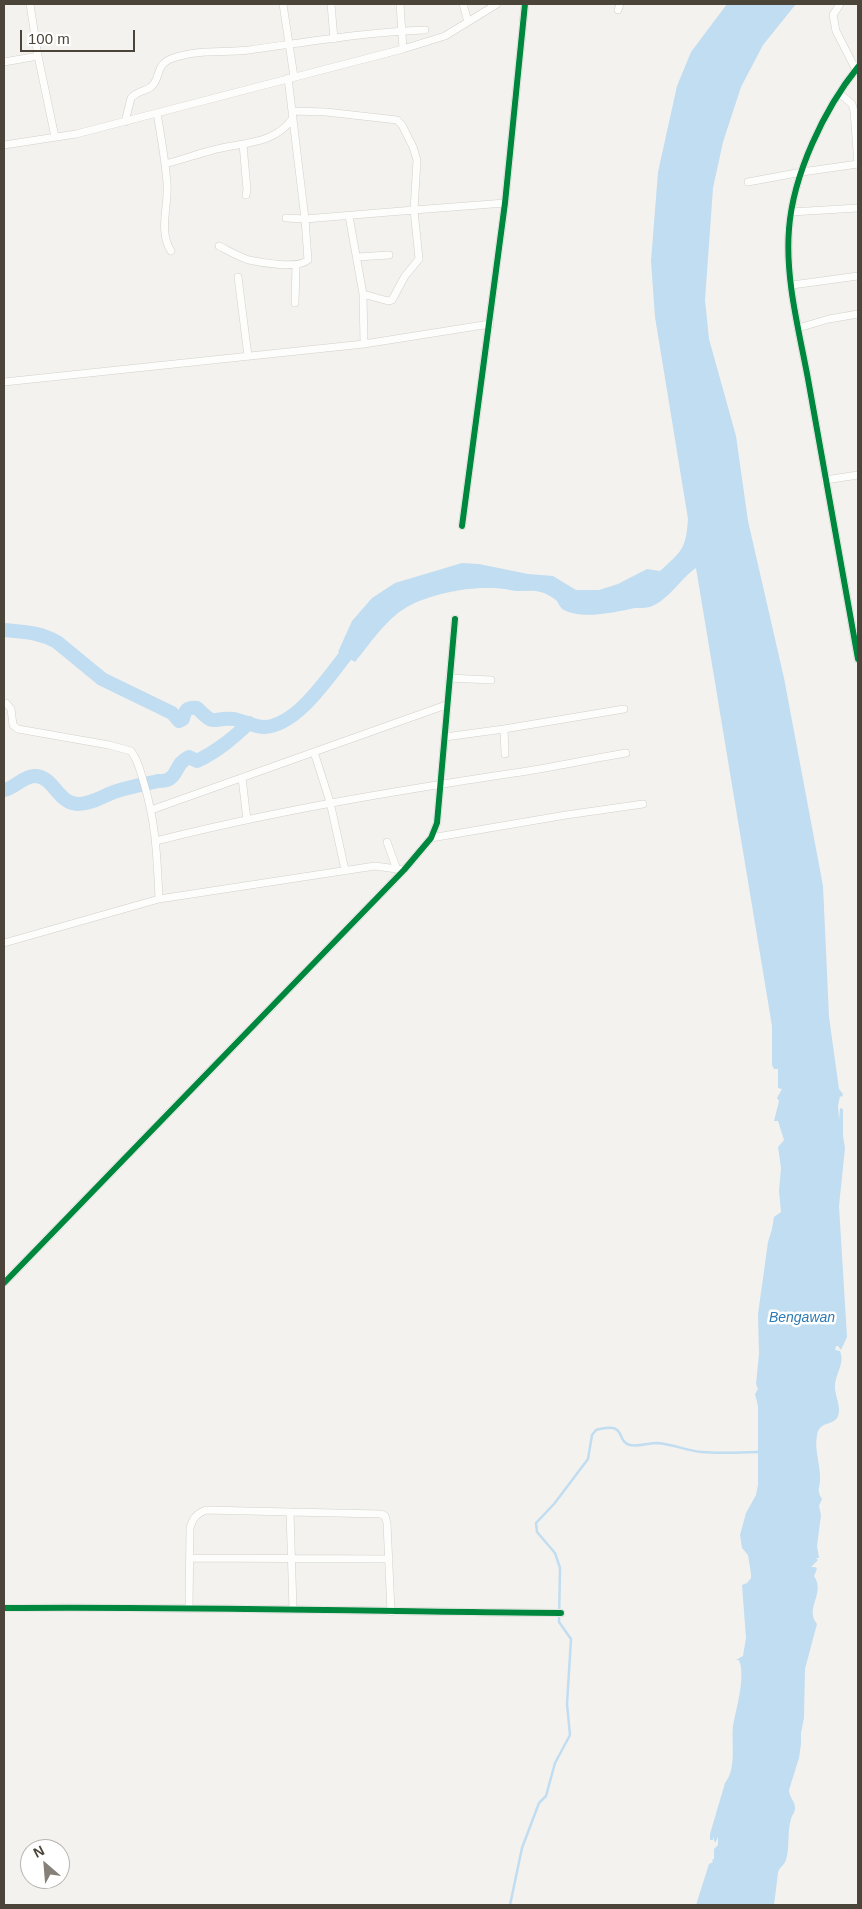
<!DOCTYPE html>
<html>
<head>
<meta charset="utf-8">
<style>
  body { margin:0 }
  #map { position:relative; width:862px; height:1909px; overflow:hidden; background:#f4f2ee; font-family:Arial,sans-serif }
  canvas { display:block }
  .frame { position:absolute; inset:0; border:5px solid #4b4439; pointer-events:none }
  .north { position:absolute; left:20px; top:1839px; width:50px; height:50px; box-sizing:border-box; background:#fff; border:1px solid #b7b4b0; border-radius:50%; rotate:333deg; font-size:14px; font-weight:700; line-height:20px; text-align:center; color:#4b4439 }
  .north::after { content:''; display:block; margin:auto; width:18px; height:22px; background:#868178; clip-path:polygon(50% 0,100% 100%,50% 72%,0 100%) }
  .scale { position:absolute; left:20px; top:30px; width:115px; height:22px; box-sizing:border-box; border:2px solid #4b4439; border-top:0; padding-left:6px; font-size:15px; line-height:18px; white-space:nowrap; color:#4b4439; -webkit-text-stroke:4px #fff; paint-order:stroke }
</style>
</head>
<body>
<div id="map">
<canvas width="862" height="1909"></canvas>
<div class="frame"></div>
<div class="north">N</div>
<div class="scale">100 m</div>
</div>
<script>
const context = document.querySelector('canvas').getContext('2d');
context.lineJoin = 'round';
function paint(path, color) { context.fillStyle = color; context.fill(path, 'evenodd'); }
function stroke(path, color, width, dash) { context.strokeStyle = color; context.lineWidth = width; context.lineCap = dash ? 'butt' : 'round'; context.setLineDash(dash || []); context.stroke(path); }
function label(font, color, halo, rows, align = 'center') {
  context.font = font + ' Arial,sans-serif'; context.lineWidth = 5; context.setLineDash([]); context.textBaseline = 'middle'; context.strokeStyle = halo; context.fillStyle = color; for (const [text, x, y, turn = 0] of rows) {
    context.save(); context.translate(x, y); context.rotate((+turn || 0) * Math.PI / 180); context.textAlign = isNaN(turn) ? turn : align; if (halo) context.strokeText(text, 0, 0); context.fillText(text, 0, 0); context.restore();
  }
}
paint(new Path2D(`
  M727,4H796L763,45L741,87L723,142L713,188L705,300L709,339L736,436L748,521L784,678L823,886L829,1017L839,1089L843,1094L842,1097L840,1096L838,1106L839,1120L840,1108L843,1109V1136L845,1148L839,1206L847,1337L841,1350L838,1346H836L835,1350L840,1351C845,1363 836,1373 835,1385C834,1395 843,1409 837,1418C831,1426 820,1421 817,1435C814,1450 821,1466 820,1481C820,1484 818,1489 819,1492C819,1495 821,1497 822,1499L819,1506L821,1515L817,1546L819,1558H816L818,1560L811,1567H815L817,1569L814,1576C826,1594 804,1608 817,1624L805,1669L804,1718L801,1733V1744L799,1758L789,1790C789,1797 795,1801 795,1808C795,1813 792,1815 791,1819C787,1832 790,1847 786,1860C784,1866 779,1867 778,1873L774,1905H696L709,1864L713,1862L712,1860L714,1859V1849L718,1845V1837L715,1843L713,1836V1840H710V1834L725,1783C737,1768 731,1744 733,1726C736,1709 746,1677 739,1660H736L743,1656L746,1638L742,1585L747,1583L751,1578V1574L748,1555L742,1548L740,1535L746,1513L756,1495L758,1485V1406L755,1394L758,1389L756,1384L759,1354L758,1314L768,1242L772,1229L774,1217L781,1212L779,1191L781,1168L778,1147L784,1140L778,1121H774L779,1101L777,1098L782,1089L778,1088V1069H774L772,1065V1026L696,568C681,578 669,600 650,607C646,608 639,608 635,608C615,612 583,620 564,610C560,608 559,604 557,601C554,598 548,595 544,593C531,588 522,593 510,590C481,584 433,592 407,607C386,619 370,644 355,662L338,652L352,621L372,598L395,583L462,563L479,564L528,574L553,576L576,590H599L618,584L647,569L660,571C682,551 686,549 688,519L655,317L651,261L658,172L677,86L691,52Z`), '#c0ddf1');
stroke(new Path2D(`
  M510,1905L522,1848L539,1803L546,1796L555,1763L570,1735L567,1704L571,1639L559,1622L560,1568L555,1553L537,1532L536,1523L554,1504L588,1459L592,1435L596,1430C628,1421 615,1441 630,1445C638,1447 648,1443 657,1443C673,1444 687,1451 702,1452C721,1454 741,1452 760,1452`), '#c0ddf1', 2.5);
stroke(new Path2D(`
  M4,630C24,632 39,632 57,642L102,679L172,713L179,721L183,719C185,710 187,707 197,708C217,728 210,717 234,719C244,721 254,727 264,727C298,726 330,674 350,650L355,641
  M4,790C15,788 22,777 34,776C53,775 58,804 78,804C92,804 104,795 117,791C130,787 145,784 158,781C162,781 167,781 169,779C179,773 175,764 189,757L197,761C218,751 233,738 249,723`), '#c0ddf1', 14);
const street = new Path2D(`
  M30,4L38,56L55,137
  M283,4L294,77
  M331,4L334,39
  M400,4L403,49
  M463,4L468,22
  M840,4L833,15L836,31L856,70
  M618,10L620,4
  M4,62L38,56
  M858,67C824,109 793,175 789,229C785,279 799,330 808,379C824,472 842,565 858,659
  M157,113C161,136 165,159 167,183C169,205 158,231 171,251
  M125,122L131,98C136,92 145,91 151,87C162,77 154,65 173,58C198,49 224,53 249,50C307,42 366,32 425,30
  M243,144L247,190L246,195
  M4,145L76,134L403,49L445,36L497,4
  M165,164C181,160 197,154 213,150C242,142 273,146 293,118
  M748,182L802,172L858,164L854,111L852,104L839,93
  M791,212L858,208
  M349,216L363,294L364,344
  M286,218L305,219L414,210L417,160L413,147L402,125L397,120L326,112L292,111
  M219,246C229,251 239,257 249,260C262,263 298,269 308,260L305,219L288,78
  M357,257L389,255
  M238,277L248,356
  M792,285L858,276
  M363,294L388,301L392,300L405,276L419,259L414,210L505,203
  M295,303L296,265
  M798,328L829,319L858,314
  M4,382L364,344L490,324
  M825,480L858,475
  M462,526L505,203L525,4
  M449,678L491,680
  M4,703H6L11,709L13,725L18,729L109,745L131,751C138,760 140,770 143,780C156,822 157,856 159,899
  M504,729L505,754
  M445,737L504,729L624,709
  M314,752L330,802L345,870
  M242,778L247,820
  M151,810L446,705
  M431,838L566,815L643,804
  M156,841C274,811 394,791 514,773C551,768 589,759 626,753
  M387,842L396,867
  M4,943L159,899L375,866L404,870
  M4,1283L404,870L431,838L437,823L455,619
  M190,1558L389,1559
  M4,1608C190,1606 375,1612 561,1613
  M189,1608L190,1528C193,1518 196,1514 206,1510L290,1512
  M293,1609L290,1512L381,1514L385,1516L387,1523L391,1612`);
stroke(street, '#d2d0cb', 8);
stroke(street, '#fdfdfc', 7);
stroke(new Path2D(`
  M858,67C824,109 793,175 789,229C785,279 799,330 808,379C824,472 842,565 858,659
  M462,526L505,203L525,4
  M4,1283L404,870L431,838L437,823L455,619
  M4,1608C190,1606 375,1612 561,1613`), '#00873e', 6);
label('italic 14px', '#2e7ab2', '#fff', [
  ["Bengawan",802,1318]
]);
</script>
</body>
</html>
